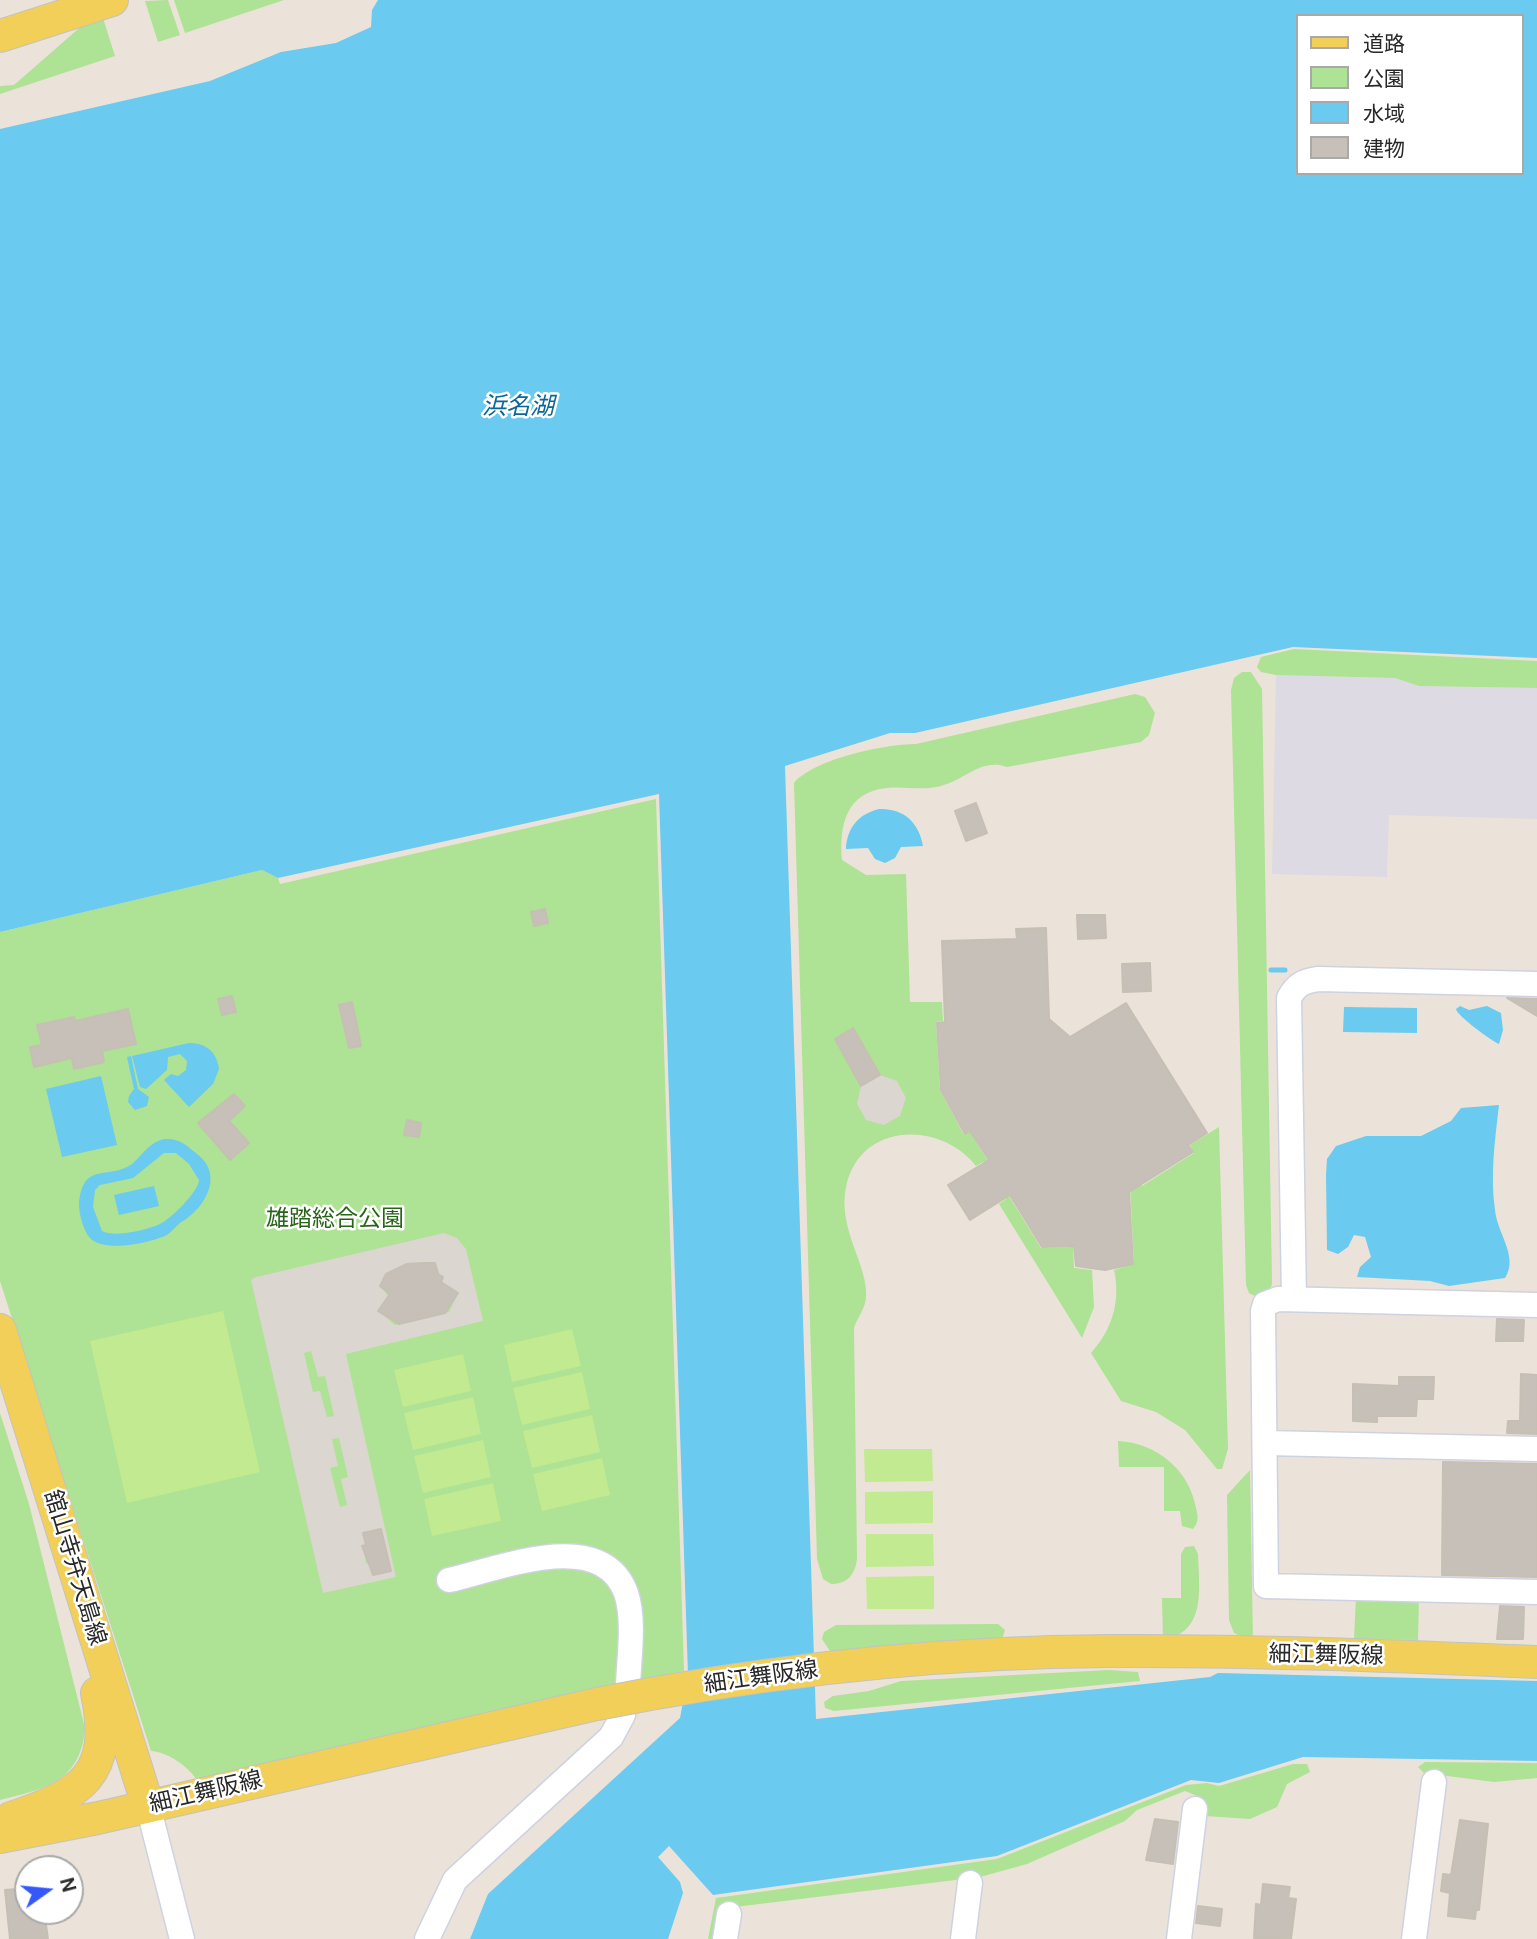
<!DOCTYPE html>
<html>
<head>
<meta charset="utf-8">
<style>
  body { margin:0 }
  #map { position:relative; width:1537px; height:1939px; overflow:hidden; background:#ebe3d9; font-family:"DM Sans","Noto Sans JP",sans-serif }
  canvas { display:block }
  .legend { position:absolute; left:1296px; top:14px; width:228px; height:161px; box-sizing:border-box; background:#fff; border:2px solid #a9a9a9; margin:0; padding:9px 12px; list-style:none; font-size:21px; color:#282828 }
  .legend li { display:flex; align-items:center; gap:14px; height:35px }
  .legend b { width:35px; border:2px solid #a9a9a9 }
  .north { position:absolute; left:14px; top:1855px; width:70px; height:70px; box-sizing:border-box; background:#fff; border:2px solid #a9a9a9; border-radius:50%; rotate:75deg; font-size:19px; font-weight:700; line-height:28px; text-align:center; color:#282828 }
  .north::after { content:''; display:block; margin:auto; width:24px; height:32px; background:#3658fa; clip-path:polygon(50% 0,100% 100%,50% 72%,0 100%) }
</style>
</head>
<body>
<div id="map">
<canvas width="1537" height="1939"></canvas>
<ul class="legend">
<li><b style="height:9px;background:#f1cf58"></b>道路</li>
<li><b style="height:19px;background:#aee294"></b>公園</li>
<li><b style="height:19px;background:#6acaef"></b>水域</li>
<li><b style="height:19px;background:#c6c0b9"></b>建物</li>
</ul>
<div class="north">N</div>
</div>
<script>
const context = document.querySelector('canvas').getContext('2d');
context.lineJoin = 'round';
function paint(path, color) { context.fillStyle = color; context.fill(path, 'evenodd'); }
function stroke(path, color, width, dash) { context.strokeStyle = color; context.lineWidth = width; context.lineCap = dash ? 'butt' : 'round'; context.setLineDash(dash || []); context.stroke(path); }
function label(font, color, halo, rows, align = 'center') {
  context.font = font + ' "DM Sans","Noto Sans JP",sans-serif'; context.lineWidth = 5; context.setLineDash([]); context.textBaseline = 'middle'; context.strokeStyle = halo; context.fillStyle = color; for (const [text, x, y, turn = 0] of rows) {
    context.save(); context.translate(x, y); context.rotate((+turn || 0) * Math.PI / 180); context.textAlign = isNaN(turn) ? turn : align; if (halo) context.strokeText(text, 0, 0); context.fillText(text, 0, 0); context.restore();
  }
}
paint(new Path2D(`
  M1276,675L1395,678L1419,686L1537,688V819L1389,815L1387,877L1272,874Z`), '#dddae3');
paint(new Path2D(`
  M168,0L180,35L158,42L145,1Z
  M174,0H284L185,33Z
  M102,15L115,56L0,94V86L14,85L93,16Z
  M1294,649L1537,661V688L1419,686L1395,678L1276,675L1261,672L1257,667L1261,657Z
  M1242,672H1251L1262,689L1272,1284L1269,1292L1255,1296L1249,1293L1246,1285L1231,690L1234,678Z
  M1135,694L1145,697L1155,713L1149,735L1141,742L1007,767C981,758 965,780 941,786C923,791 905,786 887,788C846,792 839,825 842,860L866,875L906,874L910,1002H942L943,1021L936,1022L940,1090L964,1135L970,1132L993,1169L989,1172L983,1162L976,1166C940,1120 859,1122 846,1187C837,1229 869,1266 866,1298C865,1309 857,1318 854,1328L857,1559C855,1574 848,1584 831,1584L823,1579L817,1559L794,783C814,759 885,744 916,744Z
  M656,799L684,1671L196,1779C188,1766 167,1752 151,1751L0,1281V932L262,870L278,878L280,884Z
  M1219,1127L1228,1449L1222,1469H1217L1185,1430L1156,1412L1121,1401L1091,1353C1112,1330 1121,1301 1114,1270L1134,1264L1129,1166L1142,1186L1194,1153L1190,1145Z
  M1004,1188L1041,1248L1073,1247L1074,1268L1092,1270L1094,1307L1082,1338L999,1204L1006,1199L1001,1190Z
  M0,1413L29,1504L85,1728C81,1782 44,1789 0,1800Z
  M1118,1441C1156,1443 1189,1469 1196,1508C1198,1516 1199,1522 1193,1529L1182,1526L1180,1511H1164V1467H1119Z
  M1250,1470L1253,1642L1234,1633L1229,1620L1227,1495Z
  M1194,1546L1198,1554C1199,1589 1207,1632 1163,1640L1162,1598H1181V1554L1185,1547Z
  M1356,1597L1419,1598L1418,1640L1354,1639Z
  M998,1624L1005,1630L1002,1639L839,1654L830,1651L822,1639L824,1632L836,1625Z
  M1109,1670L1138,1672L1140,1681L834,1711L825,1708L824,1702L833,1696L869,1691L901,1681Z
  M1425,1762L1537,1763V1778L1494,1782L1424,1773L1418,1767Z
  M1293,1764H1307L1310,1772L1287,1784L1277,1807L1250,1819L1205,1816L1195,1795L1185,1791L1137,1810L1125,1821L1027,1864L980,1877L735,1907L720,1939H708L716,1898L997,1859L1186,1785L1207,1783L1219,1786Z`), '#aee294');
paint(new Path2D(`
  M223,1311L260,1472L127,1503L90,1341Z
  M572,1329L581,1366L512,1382L504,1345Z
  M463,1354L471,1391L403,1407L394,1370Z
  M582,1372L590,1409L522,1425L513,1388Z
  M473,1397L481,1434L413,1450L404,1413Z
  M592,1415L600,1452L532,1468L523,1431Z
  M483,1440L491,1477L423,1493L414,1456Z
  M864,1449H932L933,1481L865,1482Z
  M602,1458L610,1495L542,1511L533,1474Z
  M493,1483L501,1521L432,1536L424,1499Z
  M933,1491V1523L865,1524V1492Z
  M866,1534H933L934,1566L866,1567Z
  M934,1576V1609H867L866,1577Z`), '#c2ea90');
paint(new Path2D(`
  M880,1075L897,1081L906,1098L900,1116L884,1125L866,1120L857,1104L861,1086Z
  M444,1233L457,1238L466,1249L483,1321L346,1354L396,1577L323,1593L251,1280L256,1277ZM427,1262L435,1263L443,1283L458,1293L449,1312L395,1325L379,1311L388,1296L381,1286L393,1270L410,1264ZM311,1351L318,1377L325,1376L334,1416L327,1417L320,1391L313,1392L304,1353ZM339,1438L348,1477L341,1479L347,1505L340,1507L330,1468L338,1466L332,1439ZM381,1529L391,1570L366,1563L363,1546L366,1545L364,1533Z`), '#dbd6d0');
paint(new Path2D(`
  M378,0H1537V658L1293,647L915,733H890L785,766L816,1719L1210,1677L1218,1673L1537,1681V1761L1303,1757L1219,1783L1191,1780L997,1856L713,1895L669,1846L658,1857L680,1882L683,1893L668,1939H470L488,1894L680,1718L688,1675L659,794L278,878L262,870L0,932V129L210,81L281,52L336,43L371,27L372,10ZM1297,16H1521V173H1297Z
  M879,809C903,808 919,822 923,846L901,847L895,858L885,863L875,859L868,848L846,849C847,827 859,814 879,809Z
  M1460,1006L1469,1010L1487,1006L1501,1013L1503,1030L1499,1044C1492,1041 1457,1016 1456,1009Z
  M1344,1007L1417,1008V1033L1343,1032Z
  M189,1043C206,1043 217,1052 219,1069L213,1084L189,1107L164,1080L171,1074L178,1076L186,1070L187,1061L180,1054L168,1057L167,1070L146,1089L140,1087L132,1056Z
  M131,1056L138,1089L149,1097L147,1106L135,1110L128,1102L129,1096L134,1089L127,1057Z
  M101,1076L117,1145L62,1157L46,1089Z
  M1499,1105C1495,1139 1490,1176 1495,1210C1497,1233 1519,1257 1505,1278L1449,1286L1430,1281L1357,1277L1360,1267L1371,1257L1365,1237L1354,1235L1348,1247L1338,1254L1327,1250L1326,1175L1327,1159L1336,1146L1366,1136H1421L1451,1121L1461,1108Z
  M164,1139C180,1138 186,1145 197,1154C224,1174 206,1207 183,1221C177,1224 173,1231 167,1235C150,1243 104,1253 90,1238C83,1230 79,1214 79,1204C83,1160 108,1181 132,1164C144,1154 147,1144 164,1139ZM164,1153H176L189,1164L199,1180C199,1191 171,1219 160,1224C147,1230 114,1238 102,1231L93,1207L95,1190L100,1185L133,1178Z
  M154,1186L159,1206L119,1215L114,1195Z`), '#6acaef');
stroke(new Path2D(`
  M1271,970H1285`), '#6acaef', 5);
const building = new Path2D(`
  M976,803L987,833L966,841L955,811Z
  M545,909L548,923L534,926L531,912Z
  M1077,915H1105L1106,938L1078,939Z
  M1046,928L1049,1019L1070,1037L1126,1003L1207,1133L1188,1145L1193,1152L1129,1192L1133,1264L1105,1270L1076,1266L1074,1246L1042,1247L1010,1195L970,1220L948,1185L989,1160L970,1131L965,1134L941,1090L937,1023L945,1022L942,941L1017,939L1016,929Z
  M1150,963L1151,991L1123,992L1122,964Z
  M232,996L236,1012L222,1015L218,999Z
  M1507,998L1537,999V1016Z
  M352,1002L361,1046L349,1048L339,1005Z
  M128,1009L136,1044L102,1051L104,1062L74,1069L72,1058L34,1067L30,1047L42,1045L37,1025L74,1017L75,1021Z
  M853,1028L880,1075L861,1086L835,1039Z
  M234,1094L245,1106L229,1121L249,1143L230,1160L198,1123Z
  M407,1120L421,1123L419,1137L404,1135Z
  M428,1263H435L438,1274L443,1277L441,1282L458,1293L445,1313L399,1324L378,1311L390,1294L380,1286L386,1274L407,1264Z
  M1497,1319L1524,1320L1523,1341H1496Z
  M1521,1374L1537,1375V1434L1507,1433L1508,1421H1520Z
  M1399,1377H1434L1433,1399H1417L1416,1416H1377V1422L1353,1421V1384L1399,1386Z
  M1443,1462L1537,1464V1577L1442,1575Z
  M381,1529L391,1571L373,1575L362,1546L366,1545L363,1533Z
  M1500,1606L1524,1607L1523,1639H1497Z
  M1155,1819L1178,1822L1173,1864L1146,1860Z
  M1460,1820L1488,1824L1479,1910H1476L1475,1919L1448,1916L1450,1893L1441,1891L1443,1874L1451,1875Z
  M1263,1884L1290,1887L1288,1898L1296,1899L1291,1939L1254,1938L1256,1904L1261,1905Z
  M28,1888V1911H44L48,1939H10L5,1890Z
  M1198,1906L1222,1909L1220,1926L1196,1923Z`);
paint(building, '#c6c0b9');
stroke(building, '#c6bfb3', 2);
const minor = new Path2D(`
  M1294,1299L1289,998C1296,985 1303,981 1318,979L1537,984
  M1537,1305L1278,1299L1265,1304L1263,1311L1266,1586L1537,1592
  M1266,1443L1537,1449
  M449,1580C499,1569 601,1526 626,1593C635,1620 629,1658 628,1685
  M148,1806L182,1939
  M427,1939L455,1880L611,1737L623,1715
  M725,1939L729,1914
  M963,1939L970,1883
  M1179,1939L1195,1809
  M1414,1939L1434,1782`);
const major = new Path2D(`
  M0,36L112,0
  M0,1330L148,1806
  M650,1694C801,1667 955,1652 1108,1651C1251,1650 1394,1656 1537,1662
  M11,1818C82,1794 114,1775 97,1693
  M0,1837L98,1818L597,1704`);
stroke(minor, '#ced2e1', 27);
stroke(major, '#c3c3c3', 34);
stroke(minor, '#fff', 24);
stroke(major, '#f1cf58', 32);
const majorBridge = new Path2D(`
  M597,1704L650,1694`);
stroke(majorBridge, '#c3c3c3', 34, []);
stroke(majorBridge, '#f1cf58', 32);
label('23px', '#276419', '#fff', [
  ["雄踏総合公園",335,1220]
]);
label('23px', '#282828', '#fff', [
  ["舘山寺弁天島線",74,1568,73],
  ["細江舞阪線",1326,1656,1],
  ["細江舞阪線",761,1678,-8],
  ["細江舞阪線",206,1793,-13]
]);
label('italic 24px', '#0c6697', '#fff', [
  ["浜名湖",518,408]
]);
</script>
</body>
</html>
